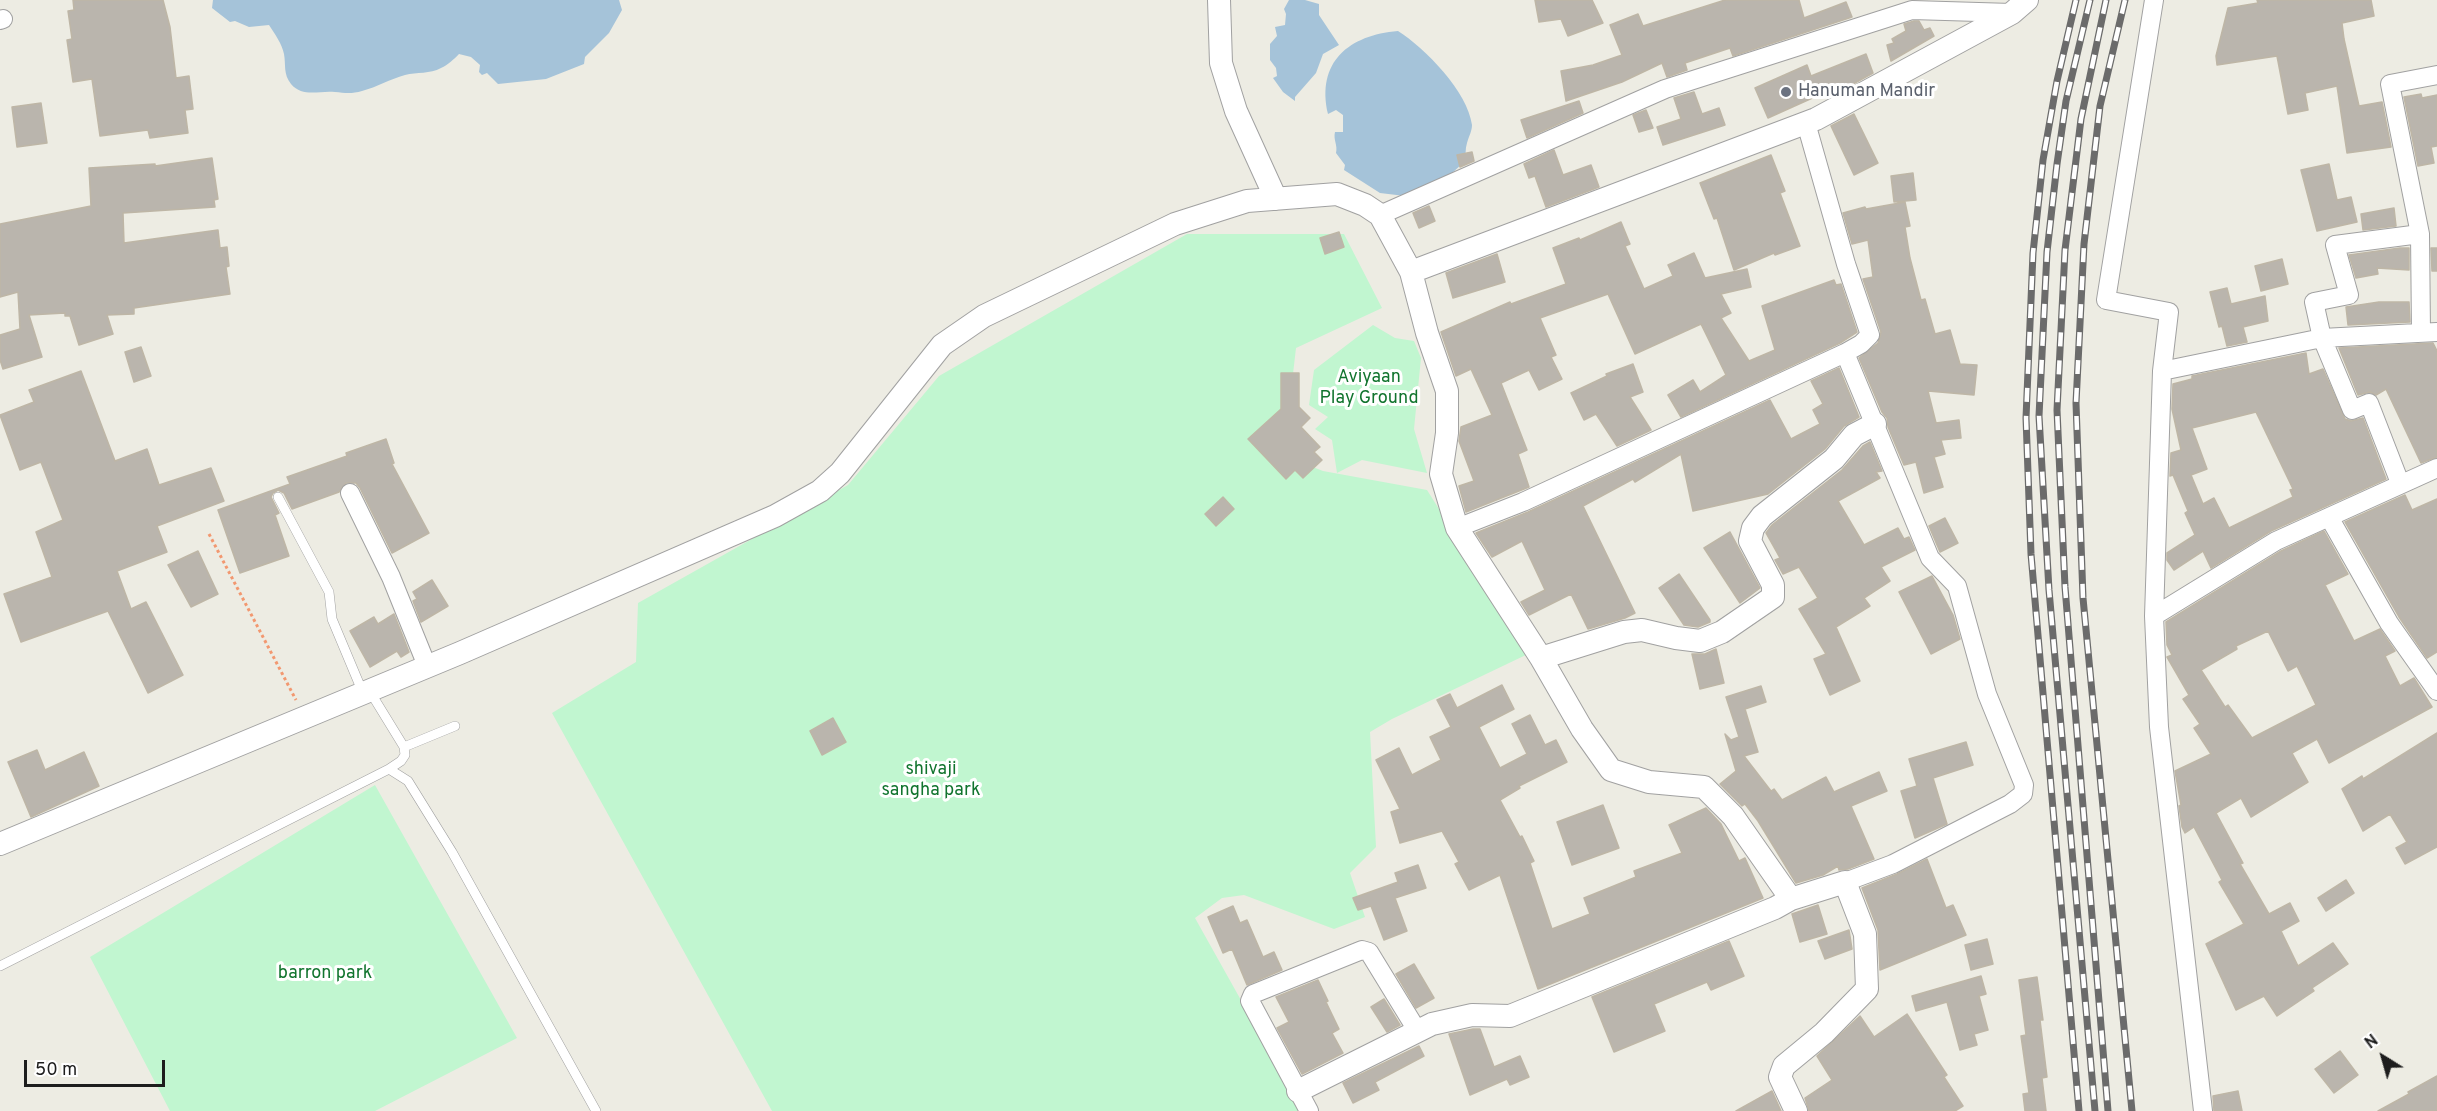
<!DOCTYPE html>
<html>
<head>
<meta charset="utf-8">
<style>
  body { margin:0 }
  #map { position:relative; width:2437px; height:1111px; overflow:hidden; background:#edece3; font-family:Overpass,sans-serif }
  canvas { display:block }
  .north { position:absolute; left:2353px; top:1027px; width:60px; height:60px; -webkit-text-stroke:4px #fff; paint-order:stroke; rotate:323deg; font-size:16px; font-weight:700; line-height:24px; text-align:center; color:#1d1d1d }
  .north::after { content:''; display:block; margin:auto; width:21px; height:27px; background:#1d1d1d; clip-path:polygon(50% 0,100% 100%,50% 72%,0 100%) }
  .scale { position:absolute; left:24px; top:1060px; width:141px; height:27px; box-sizing:border-box; border:3px solid #1d1d1d; border-top:0; padding-left:8px; font-size:18px; line-height:21px; white-space:nowrap; color:#1d1d1d; -webkit-text-stroke:4px #fff; paint-order:stroke }
</style>
</head>
<body>
<div id="map">
<canvas width="2437" height="1111"></canvas>
<div class="north">N</div>
<div class="scale">50 m</div>
</div>
<script>
const context = document.querySelector('canvas').getContext('2d');
context.lineJoin = 'round';
function paint(path, color) { context.fillStyle = color; context.fill(path, 'evenodd'); }
function stroke(path, color, width, dash) { context.strokeStyle = color; context.lineWidth = width; context.lineCap = dash ? 'butt' : 'round'; context.setLineDash(dash || []); context.stroke(path); }
function label(font, color, halo, rows, align = 'center') {
  context.font = font + ' Overpass,sans-serif'; context.lineWidth = 6; context.setLineDash([]); context.textBaseline = 'middle'; context.strokeStyle = halo; context.fillStyle = color; for (const [text, x, y, turn = 0] of rows) {
    context.save(); context.translate(x, y); context.rotate((+turn || 0) * Math.PI / 180); context.textAlign = isNaN(turn) ? turn : align; if (halo) context.strokeText(text, 0, 0); context.fillText(text, 0, 0); context.restore();
  }
}
paint(new Path2D(`
  M1187,234H1344L1382,308L1296,348L1288,417L1305,464L1323,471L1427,490L1530,653L1392,719L1370,732L1376,847L1350,873L1365,917L1334,929L1244,895L1222,898L1195,918L1303,1111H772L552,713L636,662L638,603L848,485L939,376Z
  M1373,325L1395,338L1414,341L1421,358L1414,429L1427,473L1362,460L1337,473L1332,440L1315,429L1328,417L1309,405L1314,370Z
  M375,785L517,1038L375,1111H170L90,957Z`), '#c1f6d0');
paint(new Path2D(`
  M213,0H619L622,10L609,33L585,57L584,64L546,79L498,84L487,73L482,75L479,72L480,65L471,57L459,54C454,59 448,65 441,68C430,74 417,72 405,75C390,79 377,87 362,91C352,94 345,93 335,92C320,90 303,98 291,84C283,74 286,65 284,54C282,44 275,34 269,25L249,27L235,21L230,22L212,8Z
  M1289,0H1305L1319,4V15L1339,45L1323,54L1316,73L1295,97V101L1283,92L1273,78L1277,76L1276,68L1270,60V44L1277,36L1275,27L1285,25L1286,14L1284,9Z
  M1398,31C1425,48 1468,92 1472,125C1472,131 1469,136 1467,143C1465,149 1466,155 1465,161L1449,176L1405,196L1380,193L1344,170L1345,165L1336,153C1338,145 1333,140 1335,132H1343V115L1336,110L1328,114C1316,62 1349,35 1398,31Z`), '#a5c3d9');
const building = new Path2D(`
  M73,0H163L170,27L176,78L189,76L193,109L185,110L188,133L150,138L148,130L100,136L92,79L73,82L67,40L72,39L68,11L74,10Z
  M1535,0H1592L1603,23L1568,36L1561,19L1539,22Z
  M1725,0H1799L1804,18L1846,2L1852,17L1733,56L1730,48L1685,63L1687,70L1667,77L1662,63L1622,82L1566,101L1561,71L1593,65L1622,55L1610,25L1638,14L1643,26Z
  M2257,0H2371L2374,16L2342,23L2344,39L2359,106L2382,102L2391,147L2347,153L2337,86L2305,93L2308,110L2288,114L2277,56L2217,65L2216,56L2228,8L2258,3Z
  M1914,21H1919L1924,30L1930,28L1934,36L1891,61L1887,45L1894,43L1892,39L1906,31L1904,24Z
  M1866,54L1873,73L1842,90L1839,86L1768,118L1755,88L1807,65L1811,76Z
  M1694,92L1702,114L1719,108L1725,125L1663,145L1657,127L1681,119L1674,98Z
  M2421,94L2422,98L2437,95V146L2431,147L2434,163L2418,166L2404,97Z
  M1579,101L1583,113L1527,138L1521,120Z
  M41,103L47,143L17,147L12,107Z
  M1646,110L1653,128L1639,132L1633,115Z
  M1854,114L1878,163L1854,175L1831,126Z
  M1554,150L1563,175L1591,165L1599,187L1546,207L1535,176L1529,178L1524,164Z
  M1472,152L1474,161L1460,167L1457,155Z
  M1771,155L1785,191L1780,193L1800,246L1775,255L1774,253L1734,270L1717,218L1714,219L1700,183Z
  M212,158L218,199L214,200L215,207L123,213L124,243L218,230L220,248L227,247L229,266L226,267L230,294L134,308V314L107,315L113,334L79,345L70,316H65V313L29,315L42,357L3,369L0,360V335L20,329L18,292L0,297V224L91,206L89,168L155,164V166Z
  M2329,164L2337,200L2351,197L2357,222L2317,231L2301,170Z
  M1913,173L1916,200L1894,202L1891,176Z
  M1905,202L1910,226L1905,227L1910,258L1921,300L1925,299L1935,334L1950,330L1960,364L1977,365L1974,395L1928,391L1936,423L1959,420L1961,438L1941,440L1945,454L1934,457L1943,487L1924,493L1916,462L1904,465L1888,427L1887,418L1882,412L1859,358L1878,343L1881,332L1863,279L1873,277L1868,240L1852,244L1843,213L1865,207L1866,209Z
  M1429,206L1435,221L1419,228L1413,213Z
  M2394,208L2396,226L2363,230L2361,214Z
  M1621,222L1630,244L1625,246L1644,289L1673,276L1668,265L1694,253L1705,278L1747,269L1751,287L1721,294L1731,313L1721,318L1749,361L1775,350L1762,306L1834,280L1836,285L1841,284L1857,332L1840,343L1681,417L1668,395L1693,380L1700,392L1726,375L1701,324L1635,354L1608,294L1540,318L1556,355L1551,357L1562,379L1539,390L1529,370L1501,383L1527,450L1518,454L1529,487L1466,512L1459,486L1474,481L1459,441L1461,427L1492,415L1471,369L1456,376L1441,332L1510,302L1511,304L1566,284L1553,248L1579,238L1580,240Z
  M1339,232L1344,247L1325,254L1320,238Z
  M2400,248H2409V270L2377,268L2378,274L2356,278L2349,255Z
  M2431,248H2437V271H2432Z
  M1497,254L1505,282L1453,298L1446,273Z
  M2282,259L2288,284L2261,291L2255,266Z
  M2227,288L2231,304L2265,296L2268,321L2243,327L2247,342L2227,346L2222,326L2219,327L2210,292Z
  M2379,302H2409L2410,322L2348,325L2346,307Z
  M2433,343L2437,351V457L2421,463L2386,389L2376,395L2370,392L2358,395L2339,348Z
  M141,347L151,376L134,382L125,352Z
  M2306,353L2309,374L2323,369L2345,419L2351,421L2363,418L2386,479L2271,531L2211,568L2203,551L2174,570L2167,560V553L2195,535L2185,513L2188,511L2173,475L2170,476L2171,453L2181,450L2172,409L2173,384L2192,379V376ZM2256,412L2293,489L2290,490L2293,497L2229,528L2214,498L2203,504L2191,475L2207,469L2192,428Z
  M1633,364L1643,392L1630,397L1651,430L1617,446L1596,414L1584,420L1571,393L1607,376L1606,374Z
  M1839,368L1859,417L1844,426L1825,449L1768,494L1693,511L1681,454L1635,482L1633,479L1583,506L1635,613L1625,618L1588,629L1571,594L1529,615L1521,602L1545,590L1522,541L1492,557L1476,533L1528,512L1770,400L1791,439L1820,424L1813,410L1823,404L1811,381Z
  M81,371L115,461L147,449L159,485L211,468L224,501L157,526L167,552L117,571L131,609L146,602L183,675L148,693L108,611L21,642L4,594L52,577L36,532L63,520L41,462L20,470L0,415L34,402L29,390Z
  M1281,373H1299V407L1310,418L1301,427L1320,447L1314,452L1322,460L1303,478L1295,470L1286,479L1248,439L1281,409Z
  M386,439L394,463L392,464L429,533L392,553L360,488L356,483H346L339,492L292,509L284,493L278,490L273,493L271,497L279,513L275,515L289,556L240,573L218,510L290,484L287,477L347,456L346,453Z
  M1870,442L1882,471L1876,472L1880,478L1838,501L1864,545L1898,528L1904,539L1909,537L1915,550L1881,567L1890,581L1864,598L1870,606L1836,627L1860,681L1830,695L1814,659L1826,654L1799,609L1818,598L1799,567L1783,574L1775,560L1780,558L1766,533L1772,525L1842,470L1863,446Z
  M2405,495L2412,510L2437,499V652L2427,658L2399,617L2345,522Z
  M1223,497L1234,509L1216,526L1205,514Z
  M1945,518L1958,543L1940,552L1929,526Z
  M2324,531L2348,574L2325,585L2354,641L2380,629L2395,651L2385,656L2400,686L2414,678L2432,707L2329,763L2317,739L2292,753L2308,782L2251,817L2241,798L2216,813L2243,863L2240,864L2269,914L2290,903L2299,921L2281,931L2298,966L2333,943L2348,964L2312,988L2314,991L2277,1016L2264,996L2236,1010L2206,944L2244,924L2219,882L2222,880L2194,827L2185,833L2182,827L2179,806L2181,805L2175,771L2211,754L2194,728L2200,724L2183,699L2189,695L2167,657L2172,655L2167,645L2166,622L2281,551ZM2268,631L2288,671L2297,666L2316,705L2252,738L2228,705L2225,707L2201,670L2237,649L2236,646Z
  M1730,532L1760,588L1740,603L1704,548Z
  M198,551L218,594L191,607L168,565Z
  M1679,574L1710,620V622L1698,627L1684,625L1659,588Z
  M1932,576L1953,615L1960,639L1931,654L1899,592Z
  M432,580L448,606L421,622L413,601L417,599L413,592Z
  M394,614L409,652L401,657L397,651L370,667L350,631L374,617L378,624Z
  M1716,649L1724,683L1700,689L1692,654H1705Z
  M1502,685L1514,709L1479,727L1500,768L1527,754L1512,724L1530,715L1545,745L1556,740L1567,762L1519,786L1520,788L1500,800L1520,837L1522,836L1534,861L1530,863L1552,929L1590,914L1584,898L1636,877L1634,871L1682,853L1669,825L1706,808L1721,824L1739,861L1745,858L1763,898L1538,989L1500,875L1469,890L1455,864L1459,862L1442,831L1400,843L1391,812L1400,809L1376,760L1399,748L1412,775L1441,760L1430,737L1451,727L1437,700L1450,694L1457,708Z
  M1761,686L1766,702L1745,709L1758,752L1744,756L1771,791L1774,789L1782,800L1826,777L1834,792L1879,772L1887,791L1851,806L1874,859L1848,869L1839,870L1838,866L1823,875L1796,883L1758,821L1745,804L1742,806L1720,784L1736,771L1725,734L1731,740L1739,737L1726,697Z
  M833,718L846,742L822,755L810,731Z
  M2437,733V847L2405,864L2396,848L2407,842L2390,814L2363,831L2342,789L2362,776L2363,779Z
  M1966,742L1973,765L1933,778L1947,824L1915,838L1901,791L1917,786L1909,759Z
  M37,750L45,770L84,752L99,786L31,817L8,762Z
  M1603,805L1619,848L1572,865L1557,822Z
  M1927,859L1946,908L1953,905L1966,935L1880,970L1878,930L1862,888L1897,874Z
  M1418,865L1426,888L1395,898L1407,931L1384,940L1371,906L1358,910L1353,898L1398,882L1395,873Z
  M2346,880L2354,893L2326,911L2318,898Z
  M1818,905L1827,934L1800,942L1792,914Z
  M1233,906L1240,923L1247,920L1263,957L1274,952L1282,970L1247,985L1232,949L1223,953L1208,917Z
  M1849,930L1852,949L1825,959L1818,941Z
  M1987,939L1993,964L1971,970L1965,945Z
  M1729,941L1744,976L1711,990L1707,982L1654,1004L1665,1031L1614,1052L1592,997Z
  M1414,964L1434,998L1416,1008L1396,974Z
  M1981,976L1986,994L1979,996L1988,1030L1974,1034L1977,1045L1960,1050L1947,1002L1916,1011L1912,996Z
  M2037,977L2043,1020H2040L2047,1077L2042,1078L2046,1111H2025L2023,1094L2029,1093L2021,1036L2026,1035L2019,980Z
  M1318,980L1328,1001L1326,1002L1339,1029L1332,1033L1343,1053L1302,1074L1277,1028L1289,1022L1276,997Z
  M1384,999L1400,1025L1387,1032L1371,1007Z
  M1907,1014L1947,1075L1944,1077L1963,1106L1955,1111H1809L1805,1098L1832,1080L1817,1056L1860,1016L1874,1037Z
  M1473,1029H1480L1494,1067L1520,1056L1529,1077L1510,1085L1507,1079L1470,1095L1449,1034Z
  M1419,1046L1424,1056L1375,1082L1379,1090L1353,1103L1343,1083Z
  M2340,1051L2358,1075L2334,1093L2315,1069Z
  M2437,1076V1111H2378L2409,1094L2408,1092Z
  M1772,1091L1781,1111H1736Z
  M2238,1091L2242,1111H2214L2213,1096Z`);
paint(building, '#bab5ad');
stroke(building, '#beb6a6', 1.5);
const service = new Path2D(`
  M278,497L329,592L332,619L363,693
  M369,690L404,747L405,755L401,761L389,769
  M404,747L455,726
  M0,966L389,769L408,781L452,852L596,1111`);
const minor = new Path2D(`
  M2154,0L2106,300L2169,312L2162,371L2154,616L2159,727L2203,1111
  M0,20L3,19
  M1380,215L1665,89L1912,10L2012,13
  M2421,332L2420,234L2390,84L2437,75
  M1845,353L1930,558L1957,586L1987,694L2024,785L2023,794L2010,804L1893,864L1845,882
  M2162,371L2322,338L2437,332
  M2400,483L2369,403L2352,410L2322,338L2314,302L2349,295L2335,245L2420,234
  M350,493L391,577L427,666
  M2329,517L2389,623L2437,691
  M1457,528L1523,502L1845,353L1861,344L1870,335L1846,264L1806,123
  M2154,616L2276,541L2437,468
  M1309,1111L1250,1001L1253,994L1362,950L1369,952L1418,1032`);
const tertiary = new Path2D(`
  M1219,0L1221,63L1236,111L1276,199
  M1411,272L1427,333L1447,391V433L1441,474L1457,528L1541,658L1582,729L1611,770L1649,782L1704,787L1733,816L1791,899
  M1541,658L1624,632L1642,630L1676,638L1700,641L1722,632L1773,597V585L1750,541L1753,528L1762,516L1834,459L1854,435L1875,424
  M0,844L460,653L775,516L820,491L840,473L942,345L984,316L1175,224L1247,201L1337,194L1365,205L1380,215L1411,272L1816,119L2012,13L2027,0
  M1298,1091L1432,1024L1472,1015L1510,1016L1775,908L1791,899L1845,882L1865,934L1867,989L1824,1033L1784,1066L1780,1077L1796,1111`);
stroke(service, '#a1a1a1', 10);
stroke(minor, '#a1a1a1', 20);
stroke(tertiary, '#a1a1a1', 24);
stroke(new Path2D(`
  M209,534L296,700`), '#f29870', 3, [3, 3]);
stroke(service, '#fff', 9);
stroke(minor, '#fff', 18);
stroke(tertiary, '#fff', 22);
const rail = new Path2D(`
  M2076,0L2057,81L2043,160L2033,253L2026,418L2031,554L2079,1111
  M2090,0L2066,101L2057,164L2047,252L2039,416L2049,590L2095,1111
  M2106,0L2081,119L2065,250L2057,410L2065,587L2108,1111
  M2125,0L2100,106L2084,244L2076,403L2083,598L2132,1111`);
stroke(rail, '#6b6b6b', 7);
stroke(rail, '#fff', 4.5, [14]);
for (const [x, y, r, color] of [
  [1786,92,6,"#6b7280"]
]) { const dot = new Path2D(); dot.arc(x, y, r, 0, 2 * Math.PI); context.fillStyle = color; context.fill(dot); stroke(dot, '#fff', 2); }
label('18px', '#5b616d', '#fff', [
  ["Hanuman Mandir",1798,92]
], 'left');
label('18px', '#11742e', '#fff', [
  ["Aviyaan",1369,378],
  ["Play Ground",1369,399],
  ["shivaji",931,770],
  ["sangha park",931,791],
  ["barron park",325,974]
]);
</script>
</body>
</html>
